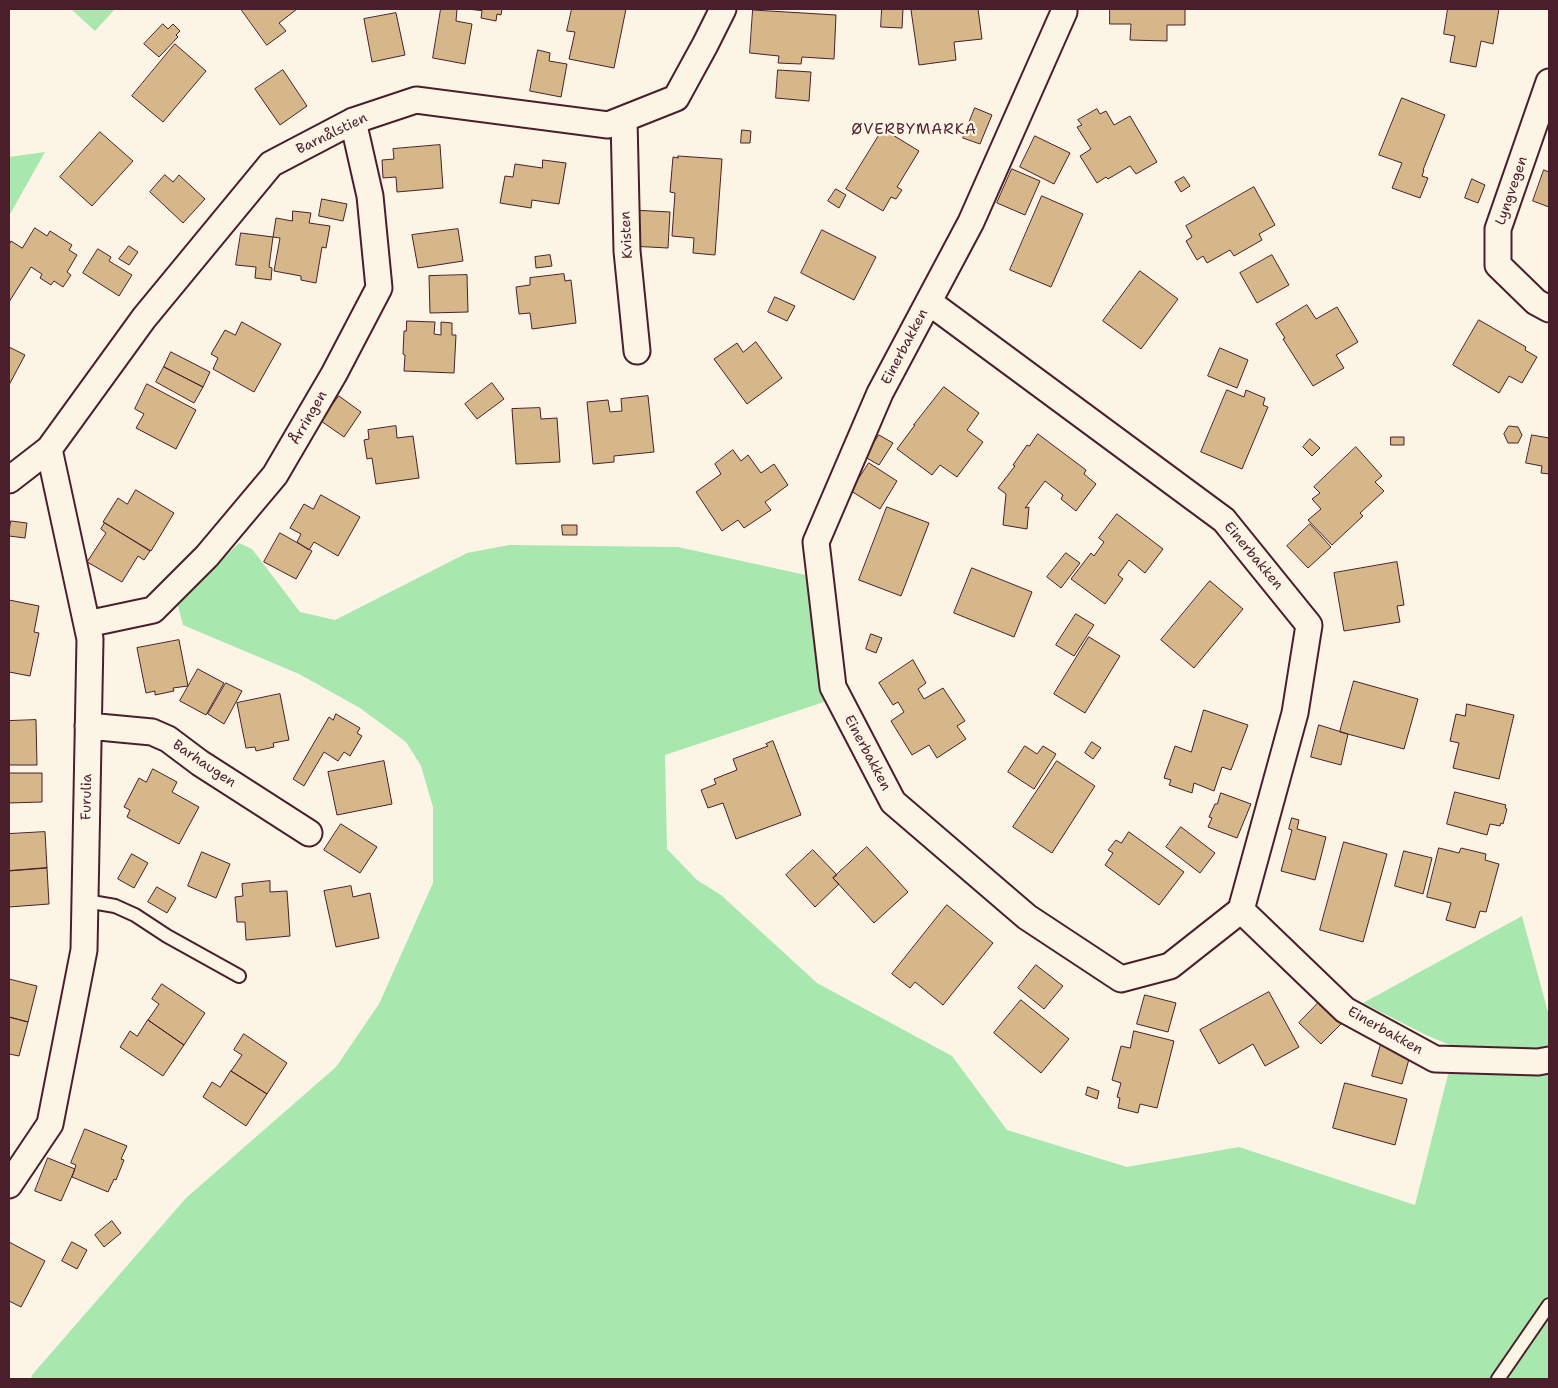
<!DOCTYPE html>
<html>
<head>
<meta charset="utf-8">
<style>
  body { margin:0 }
  #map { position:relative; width:1558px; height:1388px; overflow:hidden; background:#fcf5e5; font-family:"Shantell Sans",sans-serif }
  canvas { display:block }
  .frame { position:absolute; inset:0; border:10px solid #4a1f2b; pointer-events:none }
</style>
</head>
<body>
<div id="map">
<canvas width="1558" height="1388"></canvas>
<div class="frame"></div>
</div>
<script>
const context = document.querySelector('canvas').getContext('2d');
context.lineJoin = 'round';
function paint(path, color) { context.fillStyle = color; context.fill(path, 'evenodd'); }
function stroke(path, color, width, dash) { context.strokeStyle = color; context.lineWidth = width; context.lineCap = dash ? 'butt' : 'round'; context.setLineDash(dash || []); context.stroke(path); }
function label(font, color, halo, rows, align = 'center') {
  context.font = font + ' "Shantell Sans",sans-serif'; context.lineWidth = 4.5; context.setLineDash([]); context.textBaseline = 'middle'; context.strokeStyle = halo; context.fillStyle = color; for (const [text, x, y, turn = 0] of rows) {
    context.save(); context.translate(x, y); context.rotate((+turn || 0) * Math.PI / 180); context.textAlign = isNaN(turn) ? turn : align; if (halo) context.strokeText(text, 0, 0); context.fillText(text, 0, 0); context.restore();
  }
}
paint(new Path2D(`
  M71,9H115L95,31Z
  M45,152L9,216V157Z
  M239,543L252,549L300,612L335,620L467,553L509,545L678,547L824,579L839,697L665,755L667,849L697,880L721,895L817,983L952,1056L1007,1130L1127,1167L1239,1147L1415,1205L1455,1047L1428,1036L1363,1003L1522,916L1549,1016V1379H31L32,1375L186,1198L336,1067L379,1004L433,883V807L421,766L406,742L360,708L299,674L183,625L176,598L183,586L219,563Z`), '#a8e7ae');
const building = new Path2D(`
  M241,9H297L279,23L286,31L267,45Z
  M441,9H457L456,21L472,24L465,64L433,58Z
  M467,9H502L501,15L497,14L496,21L481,18L482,11Z
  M572,9H626L614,68L569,59L575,32L567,31Z
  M882,9H903L902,28L881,27Z
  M920,9H978L982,39L954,42L956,60L919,65L911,10Z
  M1110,9H1185V25H1167V41L1130,40L1131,24H1110Z
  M1448,9H1499L1493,44L1481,41L1476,67L1450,62L1455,36L1444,34Z
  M753,10L836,15L834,59L802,57L801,64L778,63L779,56L750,53Z
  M396,13L405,55L372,62L364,19Z
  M163,24L168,29L173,24L180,31L176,35L178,37L159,57L144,44Z
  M175,44L206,71L163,122L132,96Z
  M538,50L550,53L549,61L567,64L561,97L530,91Z
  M283,70L307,106L280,125L255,89Z
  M778,70L811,72L809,101L776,98Z
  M1402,98L1445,115L1423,170H1424L1422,176L1428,178L1420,198L1392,188L1402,163L1379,155Z
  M975,108L992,115L980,144L963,138Z
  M1097,109L1100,114L1106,111L1114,125L1130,116L1157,162L1136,174L1130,166L1108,179L1106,177L1097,183L1080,156L1091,149L1077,127L1082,125L1078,120Z
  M883,129L919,151L897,187L902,190L896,199L891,197L883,211L846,189Z
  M742,130L751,131L750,143H741Z
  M100,132L133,161L92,206L60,177Z
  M1035,136L1070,153L1054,184L1020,167Z
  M440,145L443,188L397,192L396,177L383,178L382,160L394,159L393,149Z
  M678,156L722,159L715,255L693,253L694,238L672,236L675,193L670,192L673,157L678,158Z
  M543,160L566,163L559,204L532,200L531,208L500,203L505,176L513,177L515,164L542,168Z
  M1012,169L1040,181L1025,215L997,203Z
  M1544,170L1549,172V207L1533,201Z
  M165,175L173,182L179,175L205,199L183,223L150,192Z
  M1184,177L1190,186L1181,192L1175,182Z
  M1472,179L1485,185L1478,203L1465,198Z
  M1254,187L1275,225L1259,234L1262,240L1234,256L1230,250L1207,263L1203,256L1197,260L1186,241L1192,237L1186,226Z
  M836,189L846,195L839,208L828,201Z
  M1042,196L1083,214L1051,287L1010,270Z
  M322,199L347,204L343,221L319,216Z
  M632,210L670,212L668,248L630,246Z
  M293,211L311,213L309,223L330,226L326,248L322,247L316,283L301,280V276L274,271L280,238L273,237L276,218L292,221Z
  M35,228L47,236L50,231L72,245L69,250L77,255L67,272L71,275L63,287L54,281L51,285L40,278L42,274L31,267L9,302V245L11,241L22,248Z
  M458,229L463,261L418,268L412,235Z
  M822,230L876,257L854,300L801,273Z
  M241,233L273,237L269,267L272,268L271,280L255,278L256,267L236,265Z
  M129,246L138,252L129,265L119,259Z
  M98,249L111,257L109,261L132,275L119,296L83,273Z
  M550,255L552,266L536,268L535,257Z
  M1272,255L1289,285L1257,303L1240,273Z
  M1140,271L1178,299L1141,349L1103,321Z
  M564,274L565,281L571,280L576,323L532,329L530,313L519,314L516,287L530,285V278Z
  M467,275L468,312L430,313L429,276Z
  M775,297L795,306L787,321L768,312Z
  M1307,305L1316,319L1337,307L1358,342L1336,355L1344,368L1313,386L1283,339L1285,338L1276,324Z
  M1479,320L1526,347L1525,350L1537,357L1522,383L1509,376L1499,393L1453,365Z
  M407,321L435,322L434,334L441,335V322L452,323V335H456L454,373L404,371L405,355L403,354L404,331H406Z
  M242,322L281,344L254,392L213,369L218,358L211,354L225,330L235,335Z
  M756,342L782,378L747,404L714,359L737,343L743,352Z
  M9,347L25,355L9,385Z
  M1220,348L1248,360L1237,388L1208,376Z
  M171,352L210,372L203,387L164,367Z
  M164,367L203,387L194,403L156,382Z
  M492,383L504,399L477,419L465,404Z
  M147,384L196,410L176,449L136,428L144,414L135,409Z
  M944,387L979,413L967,430L983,442L957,477L940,465L932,475L897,449L915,425H914Z
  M1227,390L1244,397L1246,390L1265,398L1263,405L1268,407L1242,469L1201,452Z
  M339,396L361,412L344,437L321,421Z
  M648,396L654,452L614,456V462L593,464L587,402L608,400L610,412L622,411L621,399Z
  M540,408L541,419L557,418L560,462L516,464L512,409Z
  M396,426L397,438L413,436L419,478L376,484L372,458L367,459L364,440L369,439L368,430Z
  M1509,426L1518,427L1522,435L1518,443H1508L1504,434Z
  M1038,434L1086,470L1084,474L1096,484L1076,511L1061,499L1063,495L1045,481L1025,508L1029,507L1027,529L1003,525L1006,494L998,488L1015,466L1013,465L1027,445L1029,446Z
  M879,435L893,443L879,465L865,457Z
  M1532,435L1549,438V474L1541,473L1542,466L1526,463Z
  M1391,437H1404V445H1391Z
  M1310,439L1320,448L1312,456L1303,447Z
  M1356,447L1382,476L1375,482L1384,491L1360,513L1363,516L1332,545L1308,520L1321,509L1312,499L1320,493L1314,487Z
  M733,450L741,461L748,455L761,473L774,464L788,485L765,502L771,510L744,528L738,520L722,531L696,492L721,474L715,464Z
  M869,463L897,481L880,509L851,491Z
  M136,490L174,513L151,551L103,522L118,498L127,504Z
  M321,495L360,517L338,556L314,542L309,550L297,542L301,534L290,528L304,504L313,509Z
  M887,507L929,523L901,596L859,580Z
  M1117,514L1163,549L1145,573L1129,560L1118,575L1123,579L1105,604L1071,579L1091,553L1094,556L1104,542L1099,538Z
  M11,521L27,523L25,538L9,536Z
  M105,523L150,551L144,560L138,556L122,582L87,562L106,533L101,529Z
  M1310,524L1331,547L1308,568L1287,546Z
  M562,525H577V535H563Z
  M280,533L312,551L296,579L264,562Z
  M1066,553L1080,563L1061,588L1047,577Z
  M1397,562L1404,605L1397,606L1400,622L1344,631L1334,573Z
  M972,568L1032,592L1014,637L954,613Z
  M1210,581L1243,609L1194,668L1161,640Z
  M9,600L39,606L34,632L39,633L30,676L9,672Z
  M1076,614L1094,625L1074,656L1056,645Z
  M871,634L882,638L876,653L866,649Z
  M1089,637L1120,656L1085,713L1054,694Z
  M179,640L188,686L173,688L174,691L155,695V691L146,693L137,648Z
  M913,660L926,683L918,689L924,699L943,688L965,721L957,726L966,739L937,758L929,745L912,755L891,721L904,712L898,702L893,705L879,683Z
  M198,669L224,683L206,715L180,701Z
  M1354,681L1418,699L1404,749L1340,732Z
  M226,683L242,691L224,724L208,714Z
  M280,694L289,740L273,743L274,747L256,751L255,747L246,748L237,703Z
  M1467,704L1514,715L1499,779L1453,768L1459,743L1450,741L1456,714L1465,716Z
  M1204,710L1248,725L1231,770L1222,767L1214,791L1194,783L1192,793L1169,785L1171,780L1164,778L1175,746L1191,752Z
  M336,714L360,728L357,733L362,736L350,756L344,752L338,761L324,752L304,786L293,779L329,717L333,720Z
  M36,720L37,765H9V721Z
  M1319,725L1348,734L1341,765L1311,757Z
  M773,741L801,815L736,839L723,803L708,808L701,790L716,784L714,779L737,770L733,759L768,746L766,744Z
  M1092,742L1101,748L1093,759L1085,753Z
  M1025,746L1037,754L1043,746L1056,754L1034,789L1008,772Z
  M384,761L392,804L337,815L328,772Z
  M1057,761L1095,786L1052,853L1013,827Z
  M153,769L177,782L172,792L199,807L179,844L127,817L130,810L124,807L139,778L146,782Z
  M9,773H42V802L9,803Z
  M1455,792L1506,805L1505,808L1507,809L1503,824L1501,823L1500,826L1490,824L1487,835L1447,824Z
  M1221,793L1251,804L1237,838L1208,827L1212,818L1209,817L1215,804H1217Z
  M1292,818L1299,820L1297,829L1326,837L1315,880L1281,871L1292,830L1289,829Z
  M341,824L377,847L360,873L324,850Z
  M1181,827L1215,853L1200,873L1166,847Z
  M45,832L47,868L9,871V834Z
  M1129,832L1184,872L1159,905L1105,865L1113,853L1108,850L1116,840L1121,843Z
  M1344,842L1387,854L1363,942L1320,930Z
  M867,847L908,892L874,923L833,878Z
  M1439,848L1459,853L1461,848L1486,854L1485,860L1499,864L1486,912L1480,911L1475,928L1446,920L1451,903L1427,897Z
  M813,850L837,875L833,878L839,884L815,907L786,875Z
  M1404,851L1432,858L1423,894L1395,886Z
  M202,852L230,864L216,898L188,886Z
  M132,854L148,863L134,888L118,879Z
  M47,868L49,904L9,907V871Z
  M270,881V892L287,891L290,936L246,940L245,922H237L235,897L243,896L242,884Z
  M351,886L353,897L370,893L379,938L336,947L324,891Z
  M157,887L176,898L167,913L148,902Z
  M947,905L993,943L943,1005L915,982L910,988L892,974Z
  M1036,965L1063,986L1044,1009L1018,988Z
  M9,979L37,986L28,1022L9,1017Z
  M162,984L205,1013L184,1045L148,1020L159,1004L152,999Z
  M1269,992L1299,1047L1265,1066L1253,1044L1219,1064L1200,1030Z
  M1145,995L1176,1003L1168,1032L1137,1024Z
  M1021,1000L1069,1039L1041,1073L994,1033Z
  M1321,1000L1343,1022L1321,1044L1299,1023Z
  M9,1017L28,1022L19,1056L9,1054Z
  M148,1020L184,1045L163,1076L120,1047L130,1031L137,1036Z
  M1134,1031L1174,1041L1157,1108L1140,1104L1138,1113L1118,1108L1120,1098L1117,1097L1121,1083L1112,1080L1121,1046L1130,1048Z
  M244,1034L287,1063L267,1094L231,1071L242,1055L234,1050Z
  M1381,1044L1411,1052L1402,1084L1372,1076Z
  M231,1071L267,1094L246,1126L203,1097L212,1082L220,1087Z
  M1345,1083L1407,1099L1395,1145L1333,1128Z
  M1088,1087L1099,1091L1097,1099L1086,1095Z
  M85,1129L127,1146L121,1159L124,1160L116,1180L114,1179L108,1192L72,1177L76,1165L71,1163Z
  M48,1158L75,1169L61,1201L35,1191Z
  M112,1221L121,1233L104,1247L95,1235Z
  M9,1242L45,1261L21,1307L9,1301Z
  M72,1242L87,1250L77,1269L62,1261Z`);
paint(building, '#d5b789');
stroke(building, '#4a1f2b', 1);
const lane = new Path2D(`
  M86,901L115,906L135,915L167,936L239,976
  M1498,1379L1549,1305`);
const street = new Path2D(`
  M1549,82L1498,229V265L1536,302L1549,309
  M624,119L627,251L637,351
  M929,302L1224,520L1309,625L1295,713L1241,910L1170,966L1121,979L1027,917L893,802L833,687L816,542L880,393L971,222L1064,12V9
  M9,480L49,449L144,318L271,164L353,121L416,100L608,125L676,98L705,45L723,9
  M87,624L153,610L207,556L275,475L334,374L379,288L370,196L353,121
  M88,726L152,732L168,739L200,763L309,833
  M1241,910L1345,1010L1435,1059L1538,1062L1549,1060
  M9,1185L50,1124L84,950L90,639L49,449`);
stroke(lane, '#4a1f2b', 16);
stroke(street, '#4a1f2b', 29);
stroke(lane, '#fcf5e5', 12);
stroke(street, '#fcf5e5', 25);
label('14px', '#4a1f2b', '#fcf5e5', [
  ["Barnålstien",332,134,-26],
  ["Lyngvegen",1512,191,-71],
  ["Kvisten",627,235,-93],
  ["Einerbakken",905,347,-62],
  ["Årringen",309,418,-60],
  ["Einerbakken",1253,556,50],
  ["Einerbakken",867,753,62],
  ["Barhaugen",204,764,34],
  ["Furulia",87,797,-89],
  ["Einerbakken",1385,1031,29]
]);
context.letterSpacing = '1px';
label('15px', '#4a1f2b', '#fcf5e5', [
  ["ØVERBYMARKA",914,130]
]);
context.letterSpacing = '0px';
</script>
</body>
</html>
